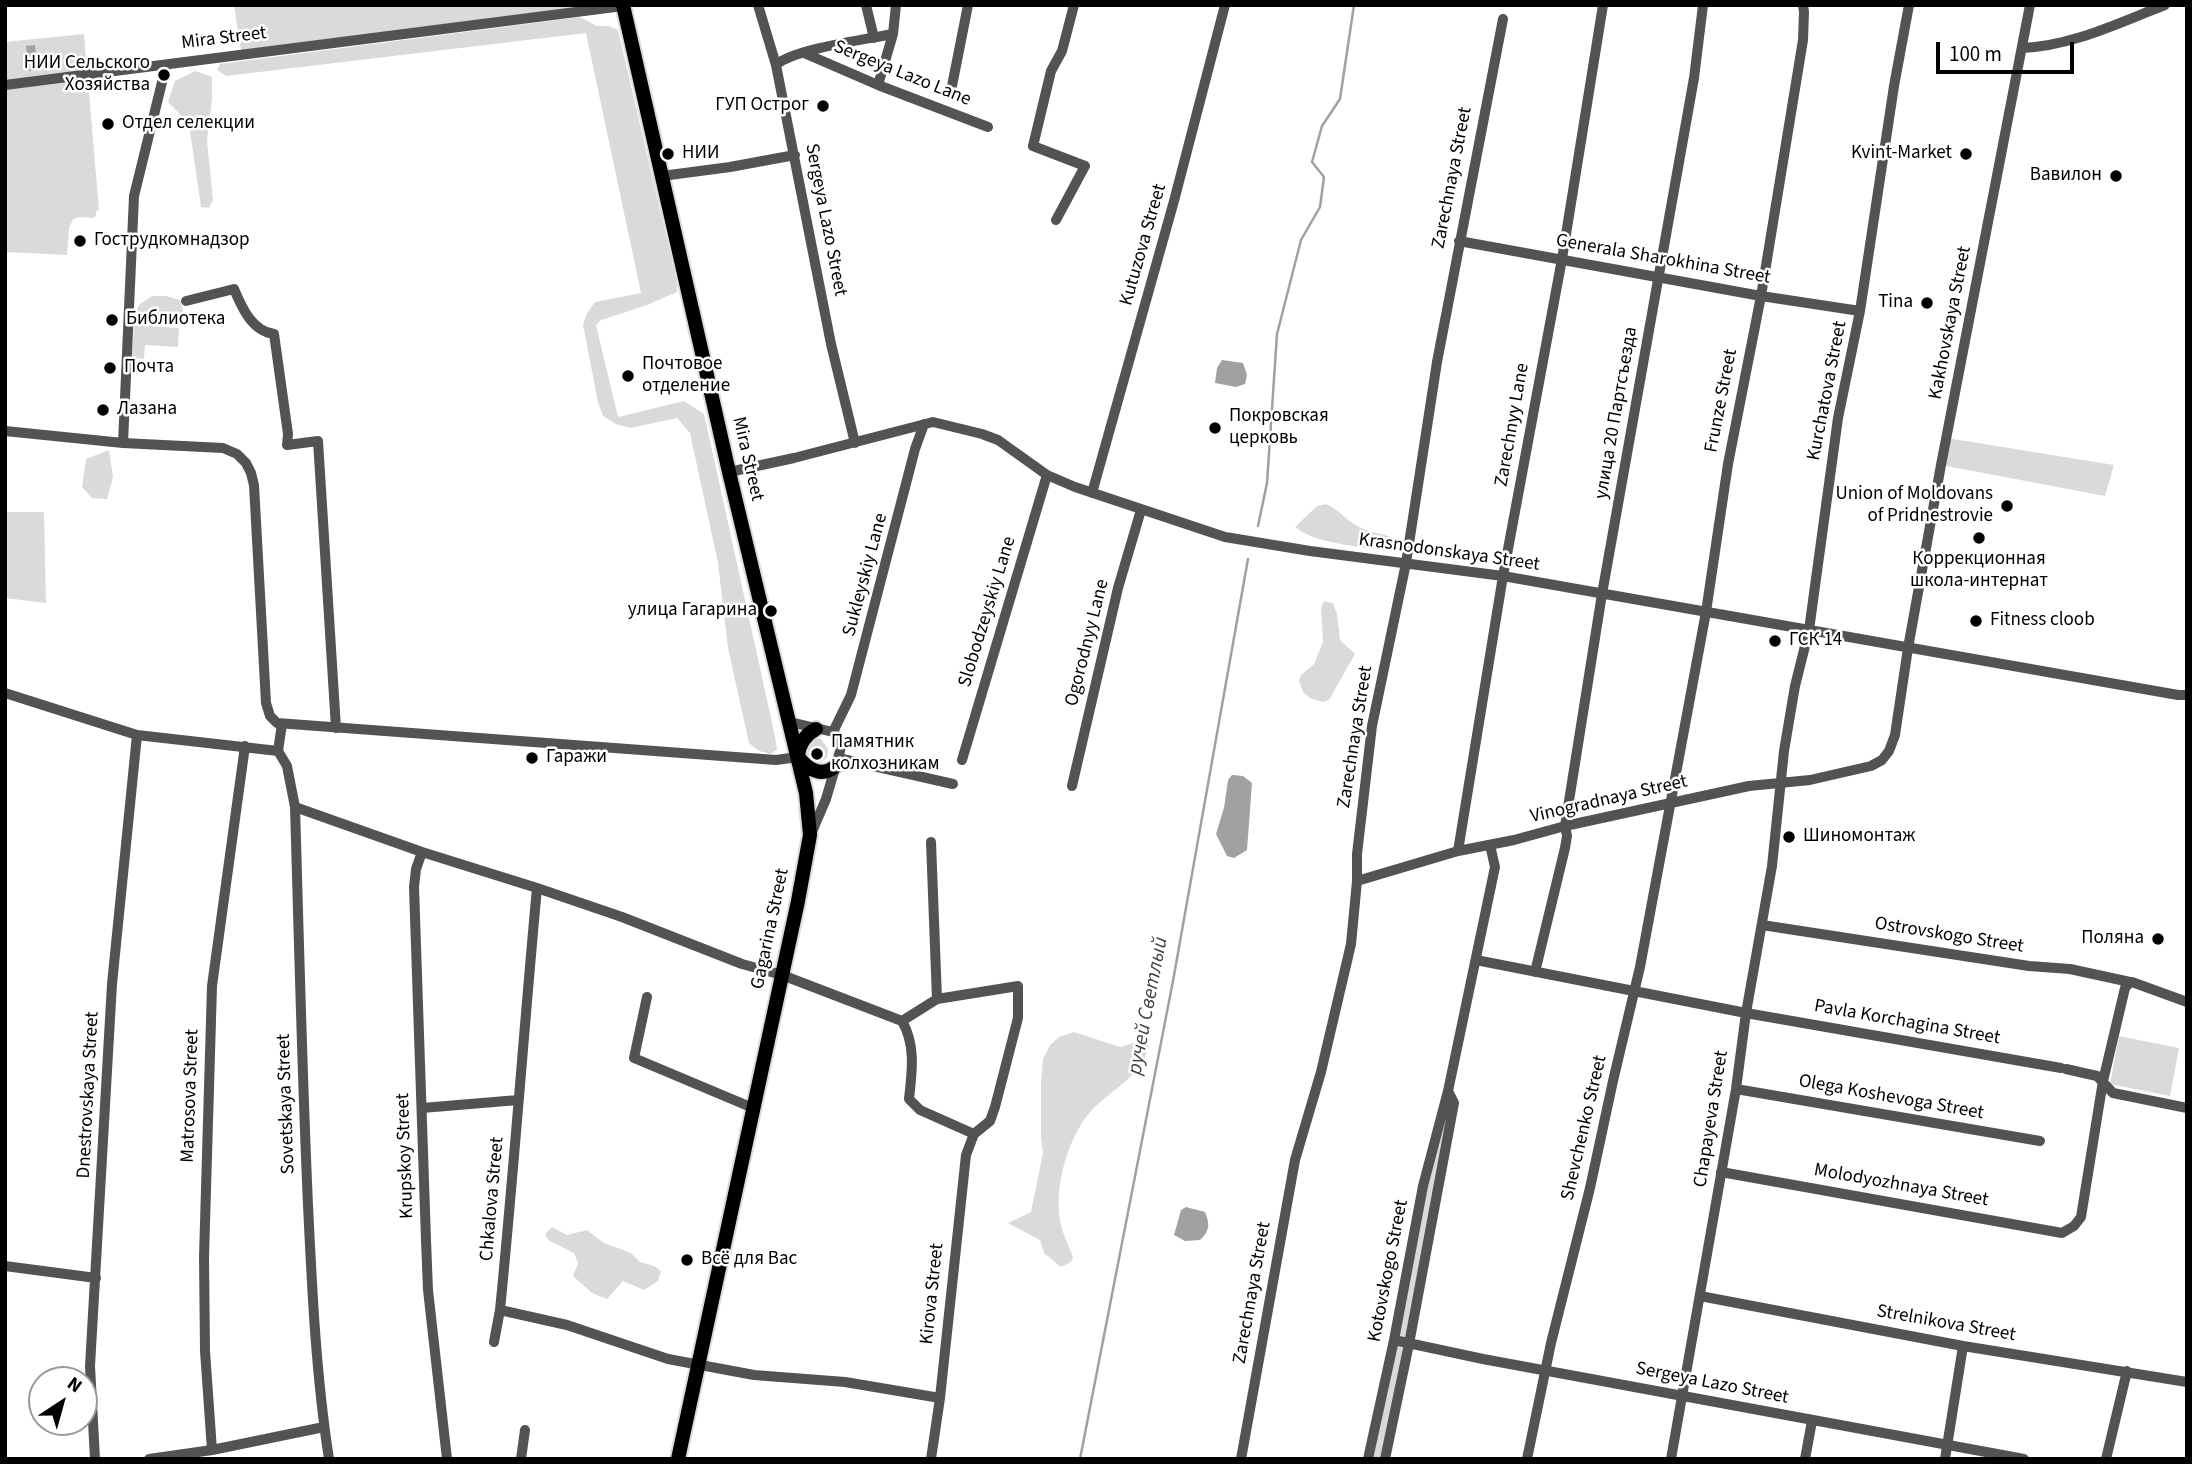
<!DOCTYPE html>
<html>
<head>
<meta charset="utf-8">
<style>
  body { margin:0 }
  #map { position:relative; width:2192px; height:1464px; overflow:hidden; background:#fff; font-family:"Source Sans 3",sans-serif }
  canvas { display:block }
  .frame { position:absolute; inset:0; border:7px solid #000; pointer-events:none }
  .north { position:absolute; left:28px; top:1366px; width:70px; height:70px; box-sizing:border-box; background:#fff; border:2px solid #999; border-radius:50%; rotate:36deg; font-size:19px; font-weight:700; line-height:28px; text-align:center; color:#000 }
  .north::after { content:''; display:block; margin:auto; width:24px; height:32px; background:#000; clip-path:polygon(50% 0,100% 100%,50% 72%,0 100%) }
  .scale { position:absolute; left:1936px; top:42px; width:138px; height:32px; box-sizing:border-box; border:4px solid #000; border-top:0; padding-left:9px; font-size:21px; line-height:24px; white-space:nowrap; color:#000; -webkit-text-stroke:5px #fff; paint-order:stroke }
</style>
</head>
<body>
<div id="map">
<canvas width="2192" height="1464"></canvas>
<div class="frame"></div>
<div class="north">N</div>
<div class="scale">100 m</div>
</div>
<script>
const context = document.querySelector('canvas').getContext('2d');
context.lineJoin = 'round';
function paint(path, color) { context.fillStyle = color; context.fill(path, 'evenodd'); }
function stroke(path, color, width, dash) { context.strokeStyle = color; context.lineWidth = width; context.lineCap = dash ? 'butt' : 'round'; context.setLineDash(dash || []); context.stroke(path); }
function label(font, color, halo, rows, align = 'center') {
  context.font = font + ' "Source Sans 3",sans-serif'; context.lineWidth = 5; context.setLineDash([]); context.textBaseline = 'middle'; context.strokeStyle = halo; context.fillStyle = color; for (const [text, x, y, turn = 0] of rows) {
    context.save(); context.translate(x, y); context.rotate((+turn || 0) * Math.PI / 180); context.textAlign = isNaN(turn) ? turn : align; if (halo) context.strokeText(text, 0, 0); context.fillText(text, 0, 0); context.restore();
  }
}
paint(new Path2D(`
  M234,5H594L241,50Z
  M580,17L597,26H609L618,30L677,283V292L647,305L601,320L596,325L618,417L684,401L704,414L775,736L777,749L771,754L759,751L749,743L728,648L718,563L690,433L677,418L630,428L616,424L603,416L598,402L583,325L587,313L595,302L641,293L586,33L226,76L217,70L220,64Z
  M84,34L99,210L96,211V216L93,218L79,217L73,219L69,228L67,255L5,252V42Z
  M195,71L212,77V99L207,141L213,200L209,208L201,207L190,131L179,113L168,102L175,81Z
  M152,296H166L180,300L185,317L175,323L137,322L131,318L140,304Z
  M134,325L179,328L178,347L145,345L144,359L132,358Z
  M1947,438L2114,465L2105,496L1941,465Z
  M109,450L113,477L107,499L92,498L82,487L86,459Z
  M1326,504C1342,511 1344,519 1357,526C1370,533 1386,533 1399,541L1396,550C1372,549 1313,544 1295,527L1317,506Z
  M6,512H44L46,603L5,598Z
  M1324,601L1333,603L1337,614L1340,640L1355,654L1329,700L1323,702L1310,698L1303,692L1299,680L1301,675L1314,664L1323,642L1321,608Z
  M812,738L821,739L828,749L827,758L817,765L808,763L802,747Z
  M1074,1032L1120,1047L1143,1040L1149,1046C1141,1077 1112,1089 1092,1110C1068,1136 1054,1186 1060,1221C1062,1233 1069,1246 1073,1257L1071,1262L1061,1267L1044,1253L1040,1240L1008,1223L1031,1212L1043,1153L1041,1137V1083L1043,1059L1050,1045L1059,1037Z
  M2119,1036L2179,1048L2170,1096L2110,1084Z
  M1448,1091L1454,1103L1385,1459H1368Z
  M552,1227L567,1235L587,1230L604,1243L631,1253L640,1262L654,1266L661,1271L658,1281L644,1290L623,1281L607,1299L592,1293L573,1276L578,1263L574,1253L548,1240L545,1234Z`), '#dadada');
paint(new Path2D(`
  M35,45L38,70L29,71L26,46Z
  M1222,360L1243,363L1247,375L1245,384L1236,387L1215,383L1217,368Z
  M1232,775L1243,776L1252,783L1247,850L1234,858L1227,856L1216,834L1224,808L1228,780Z
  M1186,1207L1205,1212C1210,1224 1210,1231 1200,1240L1185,1241L1174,1235L1181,1210Z`), '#a1a1a1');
stroke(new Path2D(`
  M1258,526L1267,483L1277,334L1301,240L1320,207L1324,177L1312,162L1322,126L1340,99L1354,5
  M1080,1459L1173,981L1248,559`), '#a1a1a1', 2.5);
const major = new Path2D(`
  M623,5L729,472L806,793L810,835L798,901L678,1459
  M798,756C799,743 805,735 816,729
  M799,758C810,771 822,777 836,766`);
stroke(major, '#dbdbdb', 18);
stroke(new Path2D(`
  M758,5L776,65L831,344L855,443
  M866,5L874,38
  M2022,48C2072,46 2118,23 2165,5
  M804,53L878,85L988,127
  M776,65C793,49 868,39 893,34
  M5,85L623,6
  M878,85L893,34L896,5
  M951,91L968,5
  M662,176L730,167L795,155
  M1056,220L1085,166L1033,146L1051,71L1062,51L1074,5
  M1459,241L1761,296L1860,311
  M186,301L234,289C242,308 252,331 274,334L288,434L287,445L318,441L336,728
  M5,431L123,443L223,448L237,454L246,463L251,473L254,485L266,703L270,716L277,723L776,760L798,757
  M123,443L134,196L166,66
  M729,472L794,458L933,422L982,434L998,440L1047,475L1075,487L1225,537L1310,551L1503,576L2178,695H2187
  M1092,493L1174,201L1225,5
  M5,693L137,735L278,751
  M790,722L833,732C840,736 842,743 840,751L826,799L811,834
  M833,732L851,695L915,449L924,424
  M278,751L287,766L295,807C299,939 302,1072 308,1205C312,1289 316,1375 329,1459
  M278,751L282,724
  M838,758L953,784
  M962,760L1047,475
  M1072,786L1118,588L1141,510
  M295,807L422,852L537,888L622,917L742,964L782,975L902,1021C916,1045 912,1072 909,1099L920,1110L974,1134
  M931,842L937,999
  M1458,851L1503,576L1562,259L1603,5
  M422,852L416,869L414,887L426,1240L428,1290L447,1459
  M1357,881L1458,851L1514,840L1565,826L1749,786L1810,780L1871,766L1882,760L1889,751L1895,735L1908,648L1941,465L2030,5
  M537,888C524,1028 514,1169 500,1310L567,1325L668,1359L754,1375L845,1382L940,1398
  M1762,925L2029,966L2070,969L2130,982
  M1476,960L1746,1013L2061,1068
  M1535,972L1565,848L1567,836L1565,826L1602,594L1694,78L1703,5
  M647,997L634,1058L753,1108
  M902,1021L937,999L1018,986V1018L995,1107L990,1121L974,1134L966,1155L940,1398L931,1459
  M2066,1069L2097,1076L2113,1093L2187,1108
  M1736,1089L2040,1141
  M422,1108L518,1100
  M1721,1172L2062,1233L2074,1226L2081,1217L2103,1081L2125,988L2130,982H2132L2187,1002
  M5,1266L96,1278
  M1700,1296L1963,1346L2187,1382
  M1394,1340L1483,1359L2024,1459
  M494,1342L500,1310
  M212,1450L205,1351L204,1257L212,986L245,746
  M95,1459L90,1366L112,984L137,735
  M149,1459L212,1450L324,1427
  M521,1459L525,1430
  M1241,1459L1295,1160L1321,1072L1351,944L1357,881V854L1372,726L1406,563L1437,362L1503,19
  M1368,1459L1394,1340L1423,1186L1448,1091L1495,867L1490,845
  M1385,1459L1409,1344L1454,1103L1448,1091
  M1527,1459L1551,1343L1590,1188L1613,1081L1640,967L1706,612L1728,464L1761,296L1803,40L1804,12L1803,5
  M1671,1459L1736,1089L1746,1013L1772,866L1784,751L1795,686L1809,630L1838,418L1860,311L1894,86L1909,5
  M1805,1459L1812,1421
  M1945,1459L1963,1346
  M2106,1459L2127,1371`), '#535353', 10);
stroke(major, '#000', 14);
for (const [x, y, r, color] of [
  [164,75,7,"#000"],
  [823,106,7,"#000"],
  [108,124,7,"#000"],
  [668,154,7,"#000"],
  [1966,154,7,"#000"],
  [2116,176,7,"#000"],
  [80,241,7,"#000"],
  [1927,303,7,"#000"],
  [112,320,7,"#000"],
  [110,368,7,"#000"],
  [628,376,7,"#000"],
  [103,410,7,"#000"],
  [1215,428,7,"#000"],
  [2007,506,7,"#000"],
  [1979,538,7,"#000"],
  [771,611,7,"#000"],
  [1976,621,7,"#000"],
  [1775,641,7,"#000"],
  [817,754,7,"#000"],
  [532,758,7,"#000"],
  [1789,837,7,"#000"],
  [2158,939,7,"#000"],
  [687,1260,7,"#000"]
]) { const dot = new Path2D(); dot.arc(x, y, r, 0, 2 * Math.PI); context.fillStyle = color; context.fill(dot); stroke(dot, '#fff', 2.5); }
label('19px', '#000', '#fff', [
  ["Mira Street",224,39,-7],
  ["Sergeya Lazo Lane",902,74,22],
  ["Zarechnaya Street",1453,178,-79],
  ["Sergeya Lazo Street",825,220,79],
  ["Kutuzova Street",1144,245,-74],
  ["Generala Sharokhina Street",1663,260,10],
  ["Kakhovskaya Street",1951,323,-79],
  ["Kurchatova Street",1828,391,-79],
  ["Frunze Street",1722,401,-79],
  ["улица 20 Партсъезда",1617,413,-80],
  ["Zarechnyy Lane",1513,425,-80],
  ["Mira Street",747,459,77],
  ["Krasnodonskaya Street",1449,553,8],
  ["Sukleyskiy Lane",866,575,-75],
  ["Slobodzeyskiy Lane",988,612,-73],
  ["Ogorodnyy Lane",1088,643,-76],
  ["Zarechnaya Street",1356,737,-81],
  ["Vinogradnaya Street",1609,800,-13],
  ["Gagarina Street",771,929,-78],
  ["Ostrovskogo Street",1949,936,9],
  ["Pavla Korchagina Street",1907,1023,10],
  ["Dnestrovskaya Street",89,1095,-87],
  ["Matrosova Street",191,1096,-88],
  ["Olega Koshevoga Street",1891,1098,10],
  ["Sovetskaya Street",287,1104,-92],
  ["Chapayeva Street",1712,1119,-81],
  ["Shevchenko Street",1585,1128,-77],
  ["Krupskoy Street",406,1156,-92],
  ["Molodyozhnaya Street",1901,1186,10],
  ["Chkalova Street",493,1199,-85],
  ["Kotovskogo Street",1389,1271,-79],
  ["Zarechnaya Street",1253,1293,-80],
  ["Kirova Street",933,1294,-84],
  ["Strelnikova Street",1946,1324,10],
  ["Sergeya Lazo Street",1712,1384,11]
]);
label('19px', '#000', '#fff', [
  ["НИИ Сельского",150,64,"right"],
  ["Хозяйства",150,86,"right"],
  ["ГУП Острог",809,106,"right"],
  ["Отдел селекции",122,124],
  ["НИИ",682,154],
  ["Kvint-Market",1952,154,"right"],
  ["Вавилон",2102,176,"right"],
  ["Гострудкомнадзор",94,241],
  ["Tina",1913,303,"right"],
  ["Библиотека",126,320],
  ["Почтовое",642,365],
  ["отделение",642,387],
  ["Почта",124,368],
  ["Лазана",117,410],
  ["Покровская",1229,417],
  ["церковь",1229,439],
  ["Union of Moldovans",1993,495,"right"],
  ["of Pridnestrovie",1993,517,"right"],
  ["Коррекционная",1979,560,"center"],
  ["школа-интернат",1979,582,"center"],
  ["улица Гагарина",757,611,"right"],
  ["Fitness cloob",1990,621],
  ["ГСК 14",1789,641],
  ["Памятник",831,743],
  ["колхозникам",831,765],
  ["Гаражи",546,758],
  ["Шиномонтаж",1803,837],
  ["Поляна",2144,939,"right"],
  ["Всё для Вас",701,1260]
], 'left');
label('italic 21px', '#424242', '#fff', [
  ["ручей Светлый",1149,1006,-79]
]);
</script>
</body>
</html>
